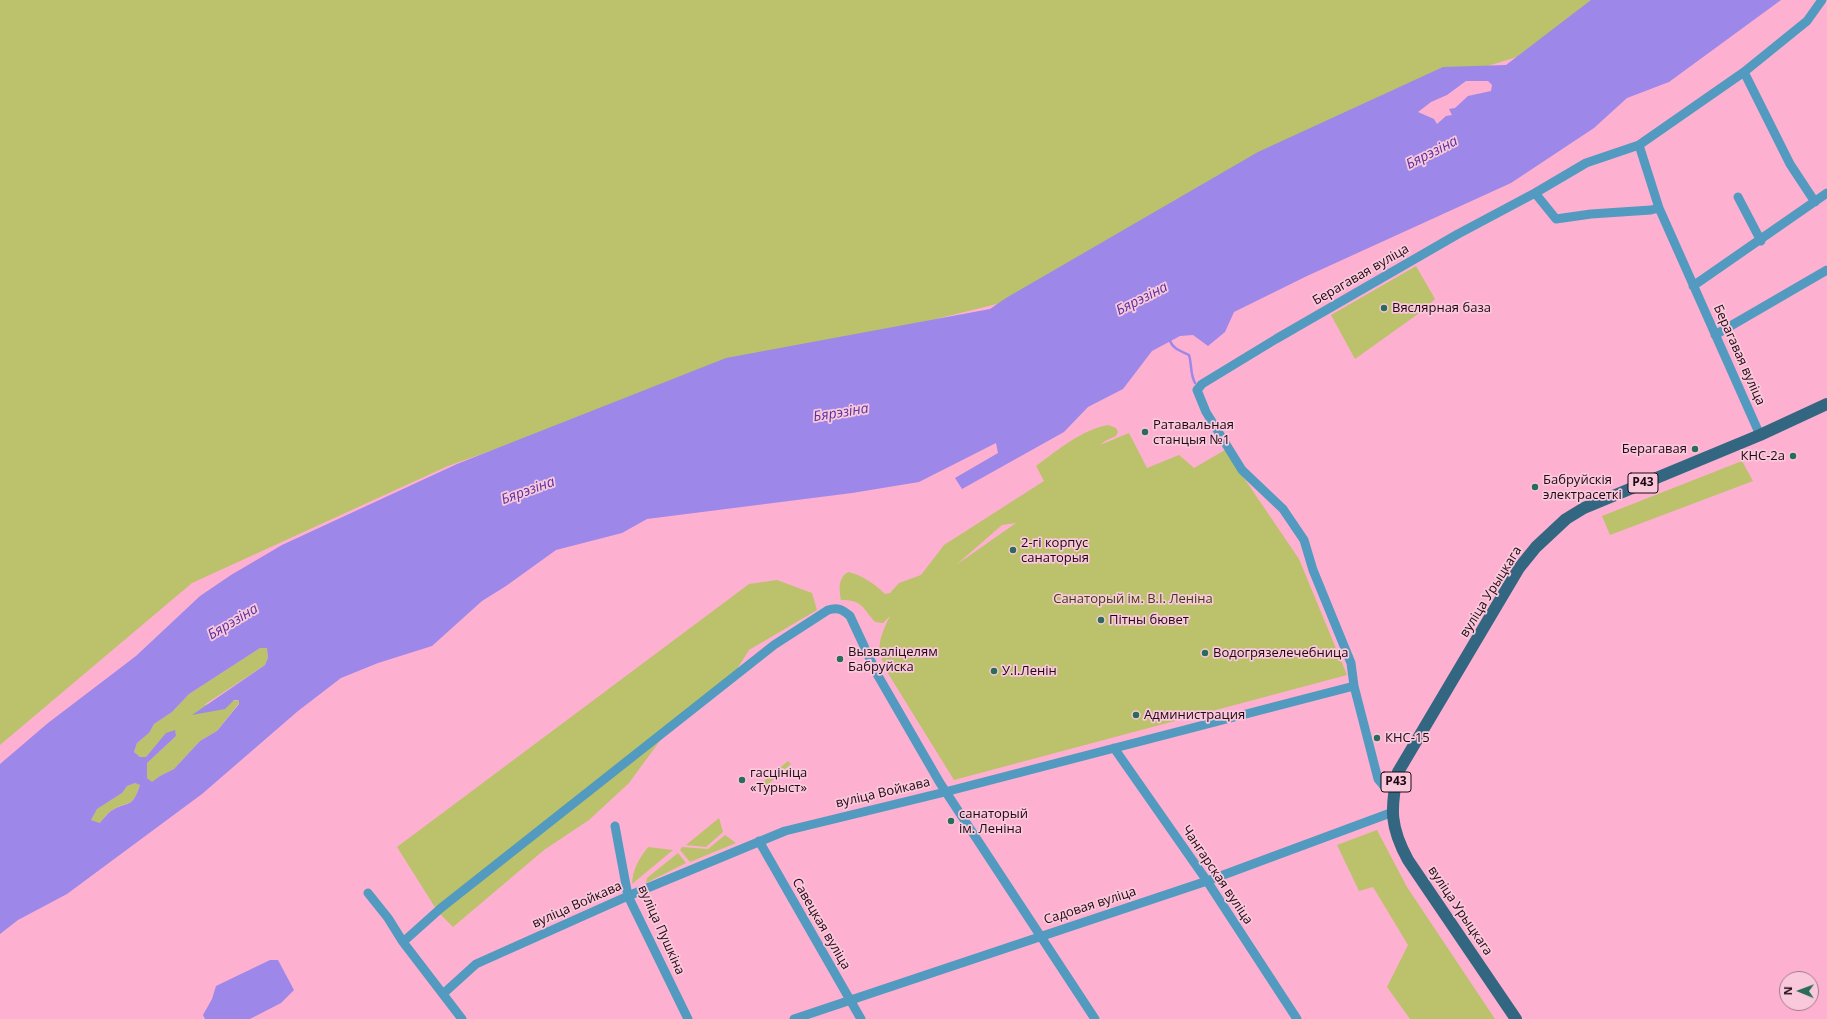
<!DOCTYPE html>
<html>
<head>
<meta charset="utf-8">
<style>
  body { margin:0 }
  #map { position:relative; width:1827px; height:1019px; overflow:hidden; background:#feb0d1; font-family:"Open Sans",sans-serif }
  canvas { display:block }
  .north { position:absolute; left:1779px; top:971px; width:40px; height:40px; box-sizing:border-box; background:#f9c9db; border:1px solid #a37b8b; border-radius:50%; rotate:271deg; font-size:11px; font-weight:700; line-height:16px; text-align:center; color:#210713 }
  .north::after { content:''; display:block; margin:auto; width:14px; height:18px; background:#2b6b5a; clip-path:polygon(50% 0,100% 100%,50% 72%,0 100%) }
</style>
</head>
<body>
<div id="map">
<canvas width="1827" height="1019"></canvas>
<div class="north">N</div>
</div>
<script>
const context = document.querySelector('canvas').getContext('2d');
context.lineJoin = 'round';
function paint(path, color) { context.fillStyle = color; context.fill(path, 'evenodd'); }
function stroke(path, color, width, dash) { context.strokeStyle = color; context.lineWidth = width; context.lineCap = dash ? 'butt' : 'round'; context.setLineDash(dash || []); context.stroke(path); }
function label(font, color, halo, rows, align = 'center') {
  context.font = font + ' "Open Sans",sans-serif'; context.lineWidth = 3.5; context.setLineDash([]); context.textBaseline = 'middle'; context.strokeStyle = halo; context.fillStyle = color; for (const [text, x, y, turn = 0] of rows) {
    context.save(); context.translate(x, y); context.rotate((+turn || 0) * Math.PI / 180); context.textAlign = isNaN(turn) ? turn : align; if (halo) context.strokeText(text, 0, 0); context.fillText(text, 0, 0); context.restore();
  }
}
paint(new Path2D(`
  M0,0H1598L1517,57L1422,86L1005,302L689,380L448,466L192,583L0,745Z
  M1416,266L1435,299L1418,314L1355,359L1331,315Z
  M1108,425L1116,428L1118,432L1116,436L1105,441L1100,445L1129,433L1147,468L1179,455L1194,468L1225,450L1299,559L1347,675L954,780L889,675C876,650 877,642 890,616L883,623L875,622C862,607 862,600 841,600C839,589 838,578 848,572C862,575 875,584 885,594L890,593L899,583L921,575L944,545L1044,481L1036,466C1058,450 1081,430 1108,425ZM1016,523L956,565L1002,525Z
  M1742,461L1753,481L1610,535L1602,516Z
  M777,580L812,593L817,610L749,650L732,677L667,731L629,783L589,820L544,850L453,927L438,912L397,847L749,584Z
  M260,648H267L268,658L265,665L204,705L239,700V703L217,731L200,741L174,769L160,776L152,783L147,778V763L176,736L166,734L146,757H140L134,752L137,743L149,733L154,724L172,712L189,694Z
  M788,761L791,764L766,786L763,782Z
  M135,783L140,785C132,810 128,799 111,811C107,813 103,819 100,823L91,820L97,809L122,793L127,786Z
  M719,818L723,832L706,847L686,845Z
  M1377,830L1407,887L1495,1019H1410L1387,987L1408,945L1373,887L1359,891L1337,845Z
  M725,835L736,843L690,862L680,850L682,847L708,849Z
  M648,847L673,850L632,884C633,868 639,859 648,847Z
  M678,853L686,863L646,883L647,878Z`), '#bbc26b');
paint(new Path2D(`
  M1591,0H1781L1669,82L1627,98L1594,128L1511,183L1307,276L1234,312L1225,332L1208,346L1193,335L1180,336L1152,351L1123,389L1088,407L1064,432L962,489L955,478L998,453L996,443L919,482L852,493L647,519L622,533L556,550L506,586L482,601L432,646L378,663L341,678L298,711L202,794L67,894L18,920L0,934V764L48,723L136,656L200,596L231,575L282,545L457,464L726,358L990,309L1006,298L1258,152L1443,67L1506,65ZM1466,81H1488L1492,85L1491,91L1468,96L1455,108L1449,109L1452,115L1446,116L1437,124L1434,119L1418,112L1431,102L1447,95ZM260,648H267L268,658L265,665L192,715L225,709L234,700H239V704L217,731L200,741L174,769L160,776L152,782L147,778V763L176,736L175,730L166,733L146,757H140L134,752L137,743L149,733L154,724L172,712L189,694ZM135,783L140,785C132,810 128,800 111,811C107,814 103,819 100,823L91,820L97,809L122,793L127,786Z
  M270,960H278L294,990L281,1003L250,1019H205L203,1015L212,999L216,986Z`), '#9d87e9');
stroke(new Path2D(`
  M1170,341C1173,349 1181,351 1189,355C1192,365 1190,374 1195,383`), '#9d87e9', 2.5);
stroke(new Path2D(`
  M1744,72L1790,164L1815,202
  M1639,145L1659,208L1760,435
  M1535,193L1556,219L1591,214L1651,210L1659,208
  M1738,197L1761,241
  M1693,286L1827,193
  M1715,335L1827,270
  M1114,748L1207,881L1297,1019
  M1395,788L1384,786L1378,779L1354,686L1351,663L1313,570L1304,540L1283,509L1242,470L1206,412L1197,390L1202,384L1276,339L1458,234L1535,193L1586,163L1639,145L1744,72L1807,21L1822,0
  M615,826L628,896L688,1019
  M759,841L861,1019
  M368,893L388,918L403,942L462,1019
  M403,942L441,908L774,645L828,610C837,607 842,609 850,616L877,674L940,783L1095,1019
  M444,993L476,964L628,896L785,831L945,792L1354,686
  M794,1019L1207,881L1393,812`), '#529abf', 9);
stroke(new Path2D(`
  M1516,1019L1408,860C1390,827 1390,809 1398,772L1519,568L1536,547L1566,519L1584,508L1760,435L1827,404`), '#336680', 12);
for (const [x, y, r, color] of [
  [1384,308,4,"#2b6b5a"],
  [1145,432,4,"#2b6b5a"],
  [1695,449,4,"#2b6b5a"],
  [1793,456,4,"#2b6b5a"],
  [1535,487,4,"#2b6b5a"],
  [1013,550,4,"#2b6b5a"],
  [1101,620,4,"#2b6b5a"],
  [1205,653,4,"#2b6b5a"],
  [840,659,4,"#2b6b5a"],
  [994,671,4,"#2b6b5a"],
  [1136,715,4,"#2b6b5a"],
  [1377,738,4,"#2b6b5a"],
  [742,780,4,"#2b6b5a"],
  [951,821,4,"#2b6b5a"]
]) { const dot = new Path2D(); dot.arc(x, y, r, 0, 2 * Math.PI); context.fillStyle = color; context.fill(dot); stroke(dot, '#f9c9db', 1.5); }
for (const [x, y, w] of [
  [1643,483,30],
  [1396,782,30]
]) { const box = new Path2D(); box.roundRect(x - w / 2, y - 10, w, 20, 3); context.fillStyle = '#f9c9db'; context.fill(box); stroke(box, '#210713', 1); }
label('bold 12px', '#210713', null, [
  ["Р43",1643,483],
  ["Р43",1396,782]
]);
label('13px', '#210713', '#f9c9db', [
  ["Берагавая вуліца",1361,275,-30],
  ["Берагавая вуліца",1739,355,66],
  ["вуліца Урыцкага",1491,592,-58],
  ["вуліца Войкава",883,793,-13],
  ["Чангарская вуліца",1217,875,56],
  ["вуліца Войкава",577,905,-24],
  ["Садовая вуліца",1090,906,-18],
  ["вуліца Урыцкага",1460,911,56],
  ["Савецкая вуліца",821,924,60],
  ["вуліца Пушкіна",661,930,66]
]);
label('13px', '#210713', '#f9c9db', [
  ["Вяслярная база",1392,308],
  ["Ратавальная",1153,425],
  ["станцыя №1",1153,440],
  ["Берагавая",1687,449,"right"],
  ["КНС-2а",1785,456,"right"],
  ["Бабруйскія",1543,480],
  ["электрасеткі",1543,495],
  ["2-гі корпус",1021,543],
  ["санаторыя",1021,558],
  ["Пітны бювет",1109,620],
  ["Вызваліцелям",848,652],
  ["Бабруйска",848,667],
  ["Водогрязелечебница",1213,653],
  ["У.І.Ленін",1002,671],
  ["Администрация",1144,715],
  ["КНС-15",1385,738],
  ["гасцініца",750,773],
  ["«Турыст»",750,788],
  ["санаторый",959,814],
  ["ім. Леніна",959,829]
], 'left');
label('13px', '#3c3f0d', '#f9c9db', [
  ["Санаторый ім. В.І. Леніна",1133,599]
]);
label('italic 14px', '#5731a3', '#f9c9db', [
  ["Бярэзіна",1432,153,-27],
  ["Бярэзіна",1142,299,-27],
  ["Бярэзіна",841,413,-9],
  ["Бярэзіна",528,491,-20],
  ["Бярэзіна",233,622,-31]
]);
</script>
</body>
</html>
